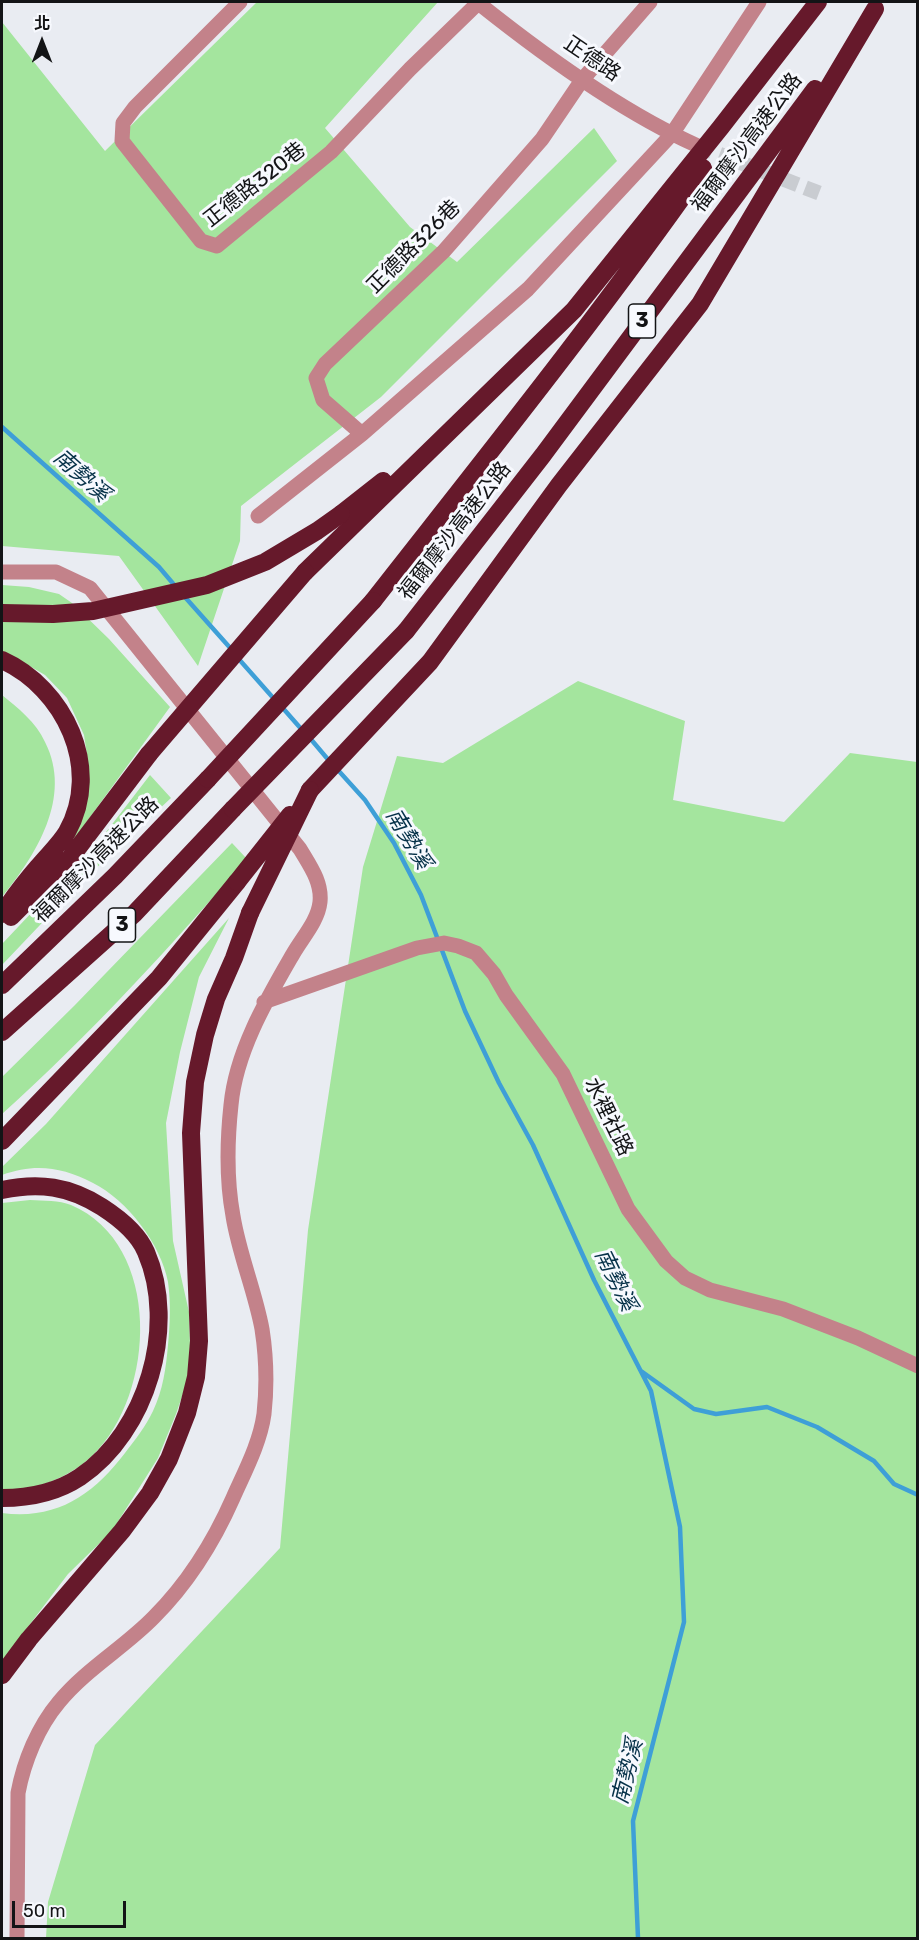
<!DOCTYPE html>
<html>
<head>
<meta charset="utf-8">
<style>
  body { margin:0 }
  #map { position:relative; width:919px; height:1940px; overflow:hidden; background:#e9ecf2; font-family:Rubik,"Noto Sans TC",sans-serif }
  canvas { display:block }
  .frame { position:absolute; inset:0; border:3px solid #131416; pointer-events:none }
  .north { position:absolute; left:12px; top:12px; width:60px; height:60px; -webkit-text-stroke:4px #f7f9fe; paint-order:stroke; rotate:0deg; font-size:16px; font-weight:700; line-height:24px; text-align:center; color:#131416 }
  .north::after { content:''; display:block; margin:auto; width:21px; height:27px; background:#131416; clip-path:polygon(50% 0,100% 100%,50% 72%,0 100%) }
  .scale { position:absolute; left:12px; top:1901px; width:114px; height:27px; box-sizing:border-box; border:3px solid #131416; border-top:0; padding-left:8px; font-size:18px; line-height:21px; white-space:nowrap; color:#131416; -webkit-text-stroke:4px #f7f9fe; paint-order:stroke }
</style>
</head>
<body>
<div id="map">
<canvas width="919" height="1940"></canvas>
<div class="frame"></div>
<div class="north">北</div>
<div class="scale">50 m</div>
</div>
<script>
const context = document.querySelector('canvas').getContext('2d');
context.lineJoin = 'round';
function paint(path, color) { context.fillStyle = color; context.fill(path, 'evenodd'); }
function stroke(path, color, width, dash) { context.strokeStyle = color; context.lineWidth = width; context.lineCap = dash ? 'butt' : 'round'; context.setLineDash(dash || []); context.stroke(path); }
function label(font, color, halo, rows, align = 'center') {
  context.font = font + ' Rubik,"Noto Sans TC",sans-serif'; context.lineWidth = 6; context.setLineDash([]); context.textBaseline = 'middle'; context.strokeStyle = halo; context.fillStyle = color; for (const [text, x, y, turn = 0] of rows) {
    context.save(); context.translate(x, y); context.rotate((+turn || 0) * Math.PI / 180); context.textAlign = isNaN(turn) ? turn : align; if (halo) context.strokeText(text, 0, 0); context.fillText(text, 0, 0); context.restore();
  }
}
paint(new Path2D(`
  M257,2H438L325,128L410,227L457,262L594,128L617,161L381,397L241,506L240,541L198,666L119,556L2,546V22L105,151Z
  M2,585L29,587L59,594L72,603L109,639L170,707L72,842L82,819L87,755L84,735L67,698L45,675L21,661L2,653Z
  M578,681L685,721L673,800L784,822L850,753L917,762V1938H46L48,1902L95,1745L280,1548L308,1230L363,867L397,756L443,763Z
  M2,695C18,708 36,722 45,742C73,797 36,855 2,897Z
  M150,775L171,798L77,886L2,965V944L100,840Z
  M232,843L247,859C168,949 91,1034 2,1114V1077L74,1006Z
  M229,918L199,977L180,1052L166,1123L173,1241L189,1312L190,1345L188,1379L176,1414L158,1458L112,1531L68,1574L2,1661V1513C57,1520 93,1495 125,1453C135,1440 146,1426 153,1411C163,1390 166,1368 168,1345C170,1324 171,1303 168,1282C161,1244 127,1200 93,1183C62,1167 35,1163 2,1175V1167L46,1124Z
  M30,1200C44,1201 59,1200 71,1205C163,1244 156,1394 93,1455C68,1479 35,1490 2,1491V1203Z`), '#a4e59e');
stroke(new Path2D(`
  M2,427L159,567L176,587
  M184,596L232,650
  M237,657L275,700
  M281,706L303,731
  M309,737L331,763
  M337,769L365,800L394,843L421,895L465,1011L499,1083L533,1145L594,1280L651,1391L680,1527L684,1622L633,1821L638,1938
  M641,1371L694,1409L716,1414L767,1407L817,1427L874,1461L894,1484L918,1495`), '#3e9fd7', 4.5);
stroke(new Path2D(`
  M698,146L819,193`), '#c9ccd1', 15, [15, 8]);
stroke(new Path2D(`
  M240,2L135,107L123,123L122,141L201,241L217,246L331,152L410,69L479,2
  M477,2C542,54 621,112 698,146
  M362,434L323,400L316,378L325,364L444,251L542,139L582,80L650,2
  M258,516L362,434L528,289L672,134L759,2
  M2,572H56L90,588L300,849C310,866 322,882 320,902C318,921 302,938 293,954C267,999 236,1051 231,1105C227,1142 226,1178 233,1216C239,1254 255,1291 262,1329C266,1355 267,1387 264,1414C260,1443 245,1471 233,1498C214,1541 187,1584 154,1617C125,1647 86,1669 59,1702C38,1727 24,1761 18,1793L17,1938
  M264,1002L417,948L444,943L458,946L476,953L494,974L506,995L563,1074L628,1209L666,1261L685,1278L710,1290L783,1309L858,1338L918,1366`), '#c3828a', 15);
stroke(new Path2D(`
  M341,514L383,481
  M305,572L574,310L721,127L818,2
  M373,601C485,458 599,316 703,168
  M406,631L543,455L815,89
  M2,660C64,688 103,768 67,832C60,844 47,856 38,867C25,882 13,898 2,914
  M310,790L430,662L559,485L700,304L875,9
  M11,917L71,857L149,754
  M2,985L115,876L208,779
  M2,1032L134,914L233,809
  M2,1141L159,978L237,882
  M2,1190C39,1182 69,1186 102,1207C119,1218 138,1233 146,1252C178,1326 147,1432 80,1477C56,1493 29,1498 2,1498
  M2,1675L29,1639L122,1531L150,1493L169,1459L187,1413L196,1377L199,1341L191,1133L195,1082L205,1035L216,999L234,958L250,913`), '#66192b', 18);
stroke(new Path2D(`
  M2,613L53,614L93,611L207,585L265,562L317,531L341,514
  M149,754L305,572
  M208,779L373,601
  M233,809L406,631
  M237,882L290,815
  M250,913L310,790`), '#66192b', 18);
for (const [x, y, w] of [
  [642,321,27],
  [122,925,27]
]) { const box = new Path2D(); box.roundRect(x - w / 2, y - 17, w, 34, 4.5); context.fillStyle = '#f7f9fe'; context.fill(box); stroke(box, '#131416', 1.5); }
label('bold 20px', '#131416', null, [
  ["3",642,321],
  ["3",122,925]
]);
label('21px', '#131416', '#f7f9fe', [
  ["正德路",592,59,34],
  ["福爾摩沙高速公路",747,143,-53],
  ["正德路320巷",255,185,-38],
  ["正德路326巷",414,247,-45],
  ["福爾摩沙高速公路",455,531,-52],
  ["福爾摩沙高速公路",96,860,-45],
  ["水裡社路",608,1117,64]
]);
label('italic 22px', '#063148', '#f7f9fe', [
  ["南勢溪",81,476,42],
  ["南勢溪",408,839,59],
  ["南勢溪",615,1280,64],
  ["南勢溪",628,1772,-76]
]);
</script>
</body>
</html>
